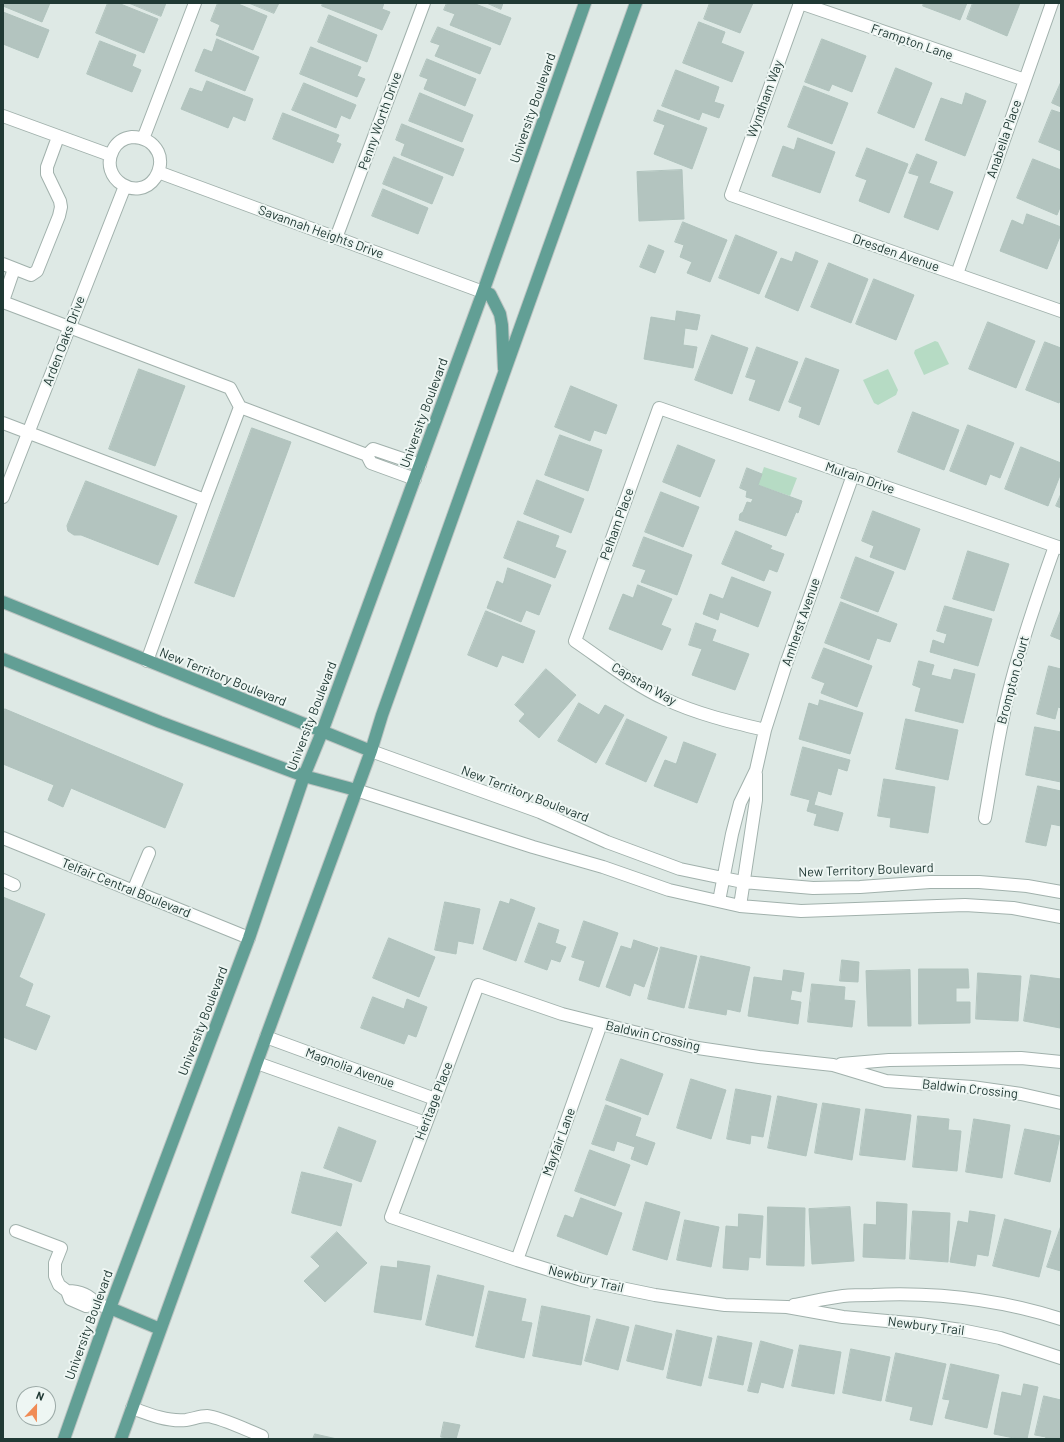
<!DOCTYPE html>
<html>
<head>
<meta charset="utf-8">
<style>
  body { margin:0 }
  #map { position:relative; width:1064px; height:1442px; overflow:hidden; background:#dee9e5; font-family:Barlow,sans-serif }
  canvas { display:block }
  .frame { position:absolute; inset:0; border:4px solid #203934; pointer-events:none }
  .north { position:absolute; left:16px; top:1386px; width:40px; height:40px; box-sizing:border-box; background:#eef6f3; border:1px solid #9caaa7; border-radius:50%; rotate:22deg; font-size:11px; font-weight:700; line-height:16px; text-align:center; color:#203934 }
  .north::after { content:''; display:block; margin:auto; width:14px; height:18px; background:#f08b55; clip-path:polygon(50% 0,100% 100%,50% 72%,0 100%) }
</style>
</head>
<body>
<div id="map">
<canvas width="1064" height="1442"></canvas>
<div class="frame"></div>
<div class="north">N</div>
</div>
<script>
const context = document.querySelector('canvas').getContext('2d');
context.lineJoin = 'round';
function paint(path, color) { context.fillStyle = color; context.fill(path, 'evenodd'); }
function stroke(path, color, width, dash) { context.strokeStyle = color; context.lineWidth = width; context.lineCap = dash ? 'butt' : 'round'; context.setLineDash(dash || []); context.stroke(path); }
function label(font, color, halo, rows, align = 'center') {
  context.font = font + ' Barlow,sans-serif'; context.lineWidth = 4; context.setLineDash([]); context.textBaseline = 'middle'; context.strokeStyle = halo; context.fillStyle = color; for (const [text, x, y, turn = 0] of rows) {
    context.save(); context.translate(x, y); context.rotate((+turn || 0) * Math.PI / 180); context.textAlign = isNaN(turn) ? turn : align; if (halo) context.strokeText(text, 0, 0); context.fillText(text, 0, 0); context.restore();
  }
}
paint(new Path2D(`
  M935,341L938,342L949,364L924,375L914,353L915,350Z
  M888,369L898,390L896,395L878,405L874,403L863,380Z
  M764,467L797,478L790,496L758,485Z`), '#b6dbc4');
const building = new Path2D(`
  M3,3H50L42,22L3,6Z
  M108,3H118L158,19L144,53L96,33Z
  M129,3H166L161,16Z
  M218,3H236L267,16L253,50L216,35L220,25L211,21Z
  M249,3H279L274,13Z
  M323,3H384L382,9L390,12L382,30L322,6Z
  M447,3H473L511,18L500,45L450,25L455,14L444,10Z
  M487,3H503L501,9Z
  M710,3H753L740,33L704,19Z
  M924,3H967L960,20L923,6Z
  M973,3H1020L1007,36L967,19Z
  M3,12L49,30L38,58L3,44Z
  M329,15L377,35L367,62L318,42Z
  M699,22L725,32L721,43L744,52L732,82L683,63Z
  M438,27L491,48L480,74L435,56L440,45L431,42Z
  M217,39L259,57L245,91L195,71L204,49L212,52Z
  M822,39L866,56L852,92L832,84L829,91L805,82Z
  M100,41L136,55L132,66L141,70L132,92L87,74Z
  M311,47L361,67L357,76L365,79L357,97L300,74Z
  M427,59L476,79L465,106L424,89L428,79L420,76Z
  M896,68L932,83L914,128L878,113Z
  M676,70L719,87L714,102L724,105L719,118L702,112L699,120L662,106Z
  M207,81L253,99L245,121L233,116L228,128L181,109L190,88L202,92Z
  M1061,82V107L1052,103Z
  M304,83L356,105L350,119L341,115L336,128L292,110Z
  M804,86L848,103L832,144L788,127Z
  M420,93L473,115L462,142L409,121Z
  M966,93L986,101L965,156L925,140L941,98L962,105Z
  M658,110L707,128L692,169L654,154L665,125L654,121Z
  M1052,110L1061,113V151L1039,142Z
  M283,113L339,135L336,142L341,144L333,163L273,139Z
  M402,124L464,149L453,176L401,155L405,144L396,140Z
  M798,138L835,152L820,193L772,176L783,146L794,150Z
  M867,148L908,164L889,213L859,201L867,180L856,176Z
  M917,154L937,162L929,183L953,192L938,230L904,217L919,176L909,173Z
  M394,157L443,177L432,204L383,184Z
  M1033,159L1061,170V205L1057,215L1017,198Z
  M682,170L684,219L639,221L637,172Z
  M383,189L428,208L418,234L372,216Z
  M1027,214L1061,227V234L1047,269L1000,251L1012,220L1023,225Z
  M683,222L727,240L710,282L687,273L692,262L680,257L684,245L675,242Z
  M736,235L777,252L759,294L719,278Z
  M649,245L664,251L655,273L640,267Z
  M796,252L818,261L798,311L765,297L781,258L792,262Z
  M829,263L868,279L851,323L811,307Z
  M874,279L914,295L896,340L856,324Z
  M677,311L700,315L697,330L685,328L683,345L697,347L693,368L644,359L651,317L675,321Z
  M988,322L1035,341L1016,388L969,369Z
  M712,335L748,348L732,394L695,380Z
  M1045,342L1061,348V398L1059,403L1026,390Z
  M757,347L798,362L779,411L749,400L756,380L746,377Z
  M806,358L839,370L819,425L799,417L802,407L789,402Z
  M139,369L185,386L155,466L109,449Z
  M571,386L617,405L606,434L594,430L590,441L555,427Z
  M913,412L959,430L944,470L898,452Z
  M968,425L1014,443L1000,478L990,474L986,485L950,471Z
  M252,428L291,442L234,597L195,583Z
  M560,435L602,450L588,491L545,475Z
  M678,445L715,460L700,497L663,482Z
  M1021,447L1061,463V473L1048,506L1005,489Z
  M747,468L762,474L758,485L802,501L798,513L796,512L786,536L739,520L740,514L743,512L747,502L751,503L753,499L746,497L747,491L740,488Z
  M537,480L584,499L571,533L524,514Z
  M86,481L177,516L158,565L81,535H74L68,531L67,526Z
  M661,492L699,507L683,547L645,532Z
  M1061,494V508L1056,506Z
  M873,511L920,529L905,570L870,557L874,546L862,541Z
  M518,521L559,536L555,547L566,551L555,578L504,558Z
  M736,531L772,546L770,549L784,554L777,572L769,569L764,581L722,564Z
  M644,537L692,555L677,595L641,582L646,570L633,566Z
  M968,551L1009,564L994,611L953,599Z
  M856,557L894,572L878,612L841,598Z
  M508,568L551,585L539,615L526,610L521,622L487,608L497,581L503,584Z
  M732,577L771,592L758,627L720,612L718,620L703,614L710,594L723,599Z
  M638,585L672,599L661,625L671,629L662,650L609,629L623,594L633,598Z
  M841,602L897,624L890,642L877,638L869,660L825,643Z
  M945,606L992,619L978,666L930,652L933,640L944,644L947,634L937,631Z
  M1061,610V640L1051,636Z
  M486,611L535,631L523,663L502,655L497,667L468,655Z
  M696,623L716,630L712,641L749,654L735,690L692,675L702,649L689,645Z
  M824,648L872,666L857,707L821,693L825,683L812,678Z
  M919,661L934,665L931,675L951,680L954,669L975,674L963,723L915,711L921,688L913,685Z
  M1049,666L1061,669V708L1058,707L1055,719L1037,714Z
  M546,669L576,695L539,738L519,721L525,714L515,705Z
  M820,700L863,713L850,754L799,739L809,703L818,706Z
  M579,703L599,715L605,705L624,715L596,763L558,741Z
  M5,709L183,784L165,828L71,788L63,807L48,800L54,785L3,764V714Z
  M627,719L667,737L646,782L606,764Z
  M906,719L958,730L948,780L896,769Z
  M1035,727L1061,732V782L1026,775Z
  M684,742L716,754L697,803L654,786L665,760L676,764Z
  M803,747L850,760L847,771L838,768L831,795L818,791L814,805L843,813L838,831L814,825L817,814L807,811L810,800L791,795Z
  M884,779L935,787L928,833L890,827L891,818L878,816Z
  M1038,786L1061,791V826L1051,824L1046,846L1026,842Z
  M3,897L45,914L19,977L33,984L25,1006L50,1016L36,1050L3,1037Z
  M511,899L535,908L516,961L483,949L500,901L509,904Z
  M445,902L480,909L473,944L458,941L456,954L435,950Z
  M584,921L618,933L599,987L579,980L585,961L572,957Z
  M539,923L559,930L555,943L566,947L560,962L551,959L547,970L525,962Z
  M389,938L435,957L419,997L373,978Z
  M634,940L658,948L644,987L634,983L630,996L606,987L621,946L631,949Z
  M661,947L697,956L684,1008L648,999Z
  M701,956L750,967L740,1012L727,1009L726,1015L689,1008Z
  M842,960L859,962L858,982L840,981Z
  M919,969H968L969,988H956V1002H970V1023L919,1024Z
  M784,970L804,973L801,992L792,990L790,1000L801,1002L798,1024L748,1016L754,977L782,981Z
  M910,970L911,1026H868L866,971Z
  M978,973L1021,976L1018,1021L976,1019Z
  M1031,975L1061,979L1060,1028L1024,1021Z
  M812,984L845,987L844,1000L855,1001L852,1027L808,1022Z
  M373,997L404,1009L407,999L427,1007L416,1037L408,1034L404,1044L361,1028Z
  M621,1059L663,1074L648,1115L606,1100Z
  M691,1079L726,1090L711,1139L677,1128Z
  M736,1089L771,1096L763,1137L751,1135L750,1144L727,1139Z
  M778,1096L817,1104L806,1156L768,1148Z
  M823,1103L860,1109L852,1160L815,1153Z
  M606,1105L641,1118L635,1136L655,1143L647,1165L631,1159L635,1147L617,1141L614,1151L592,1144Z
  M866,1109L911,1115L905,1160L860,1155Z
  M918,1116L949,1119L948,1130L961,1131L957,1171L913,1167Z
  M974,1119L1010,1125L1002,1178L966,1172Z
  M339,1127L376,1141L361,1182L324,1168Z
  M1025,1129L1060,1136L1050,1182L1015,1174Z
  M590,1150L630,1165L615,1206L575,1191Z
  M302,1172L352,1184L341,1226L292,1213Z
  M581,1198L622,1213L607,1255L557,1236L565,1215L573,1218Z
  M646,1202L680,1212L667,1260L633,1250Z
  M877,1202L907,1204L905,1259L863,1257L864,1224L876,1225Z
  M768,1207L805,1208L804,1266L767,1265Z
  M850,1207L854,1261L812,1264L809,1209Z
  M913,1211L950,1213L948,1262L910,1259Z
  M970,1211L995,1215L988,1256L977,1254L975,1266L950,1262L958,1221L968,1223Z
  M739,1214L763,1216L760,1258L749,1257L748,1270L723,1268L726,1226L738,1227Z
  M1005,1219L1051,1231L1039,1277L993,1266Z
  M685,1220L719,1227L711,1267L677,1260Z
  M1061,1226V1271L1047,1267Z
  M337,1232L367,1263L325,1302L304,1281L320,1266L311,1257Z
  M398,1261L430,1266L421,1320L374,1312L381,1266L397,1268Z
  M438,1275L484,1286L473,1336L426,1325Z
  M489,1291L526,1299L521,1321L532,1323L524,1358L476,1347Z
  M542,1306L590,1316L581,1365L533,1356Z
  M597,1319L629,1327L618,1370L585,1361Z
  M636,1325L672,1334L663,1370L627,1361Z
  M677,1330L712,1338L701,1386L667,1378Z
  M718,1336L752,1343L743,1385L709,1378Z
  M761,1341L793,1350L783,1388L761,1382L758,1393L748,1391Z
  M800,1345L841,1352L834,1394L792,1386Z
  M851,1349L890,1357L881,1401L843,1393Z
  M896,1353L946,1364L932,1425L910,1420L913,1407L886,1401Z
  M951,1364L999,1375L987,1428L945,1418L950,1400L943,1399Z
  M1024,1384L1038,1387L1027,1439H1019L994,1434L1002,1392L1021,1396Z
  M1044,1396L1061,1400V1439H1045L1046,1437L1035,1435Z
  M444,1422L460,1425L456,1439L441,1437Z
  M315,1434L337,1439H313Z`);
paint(building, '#b3c4bf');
stroke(building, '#b0c3bd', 1);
const minor = new Path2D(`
  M1025,80L800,3L731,195L1061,311
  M3,116L110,155
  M132,137C143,137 153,142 158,152C162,160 160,171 155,178C138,203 98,179 113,150C117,142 124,138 132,137Z
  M143,139L195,3
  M158,172L483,292
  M336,238L424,3
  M3,264L31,275L37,271L59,216L61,207L60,201L47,174V167L58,137
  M957,274L1052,3
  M3,301L14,269
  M3,302L230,388L240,407L367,455L373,449L420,465
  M3,423L205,500L147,661
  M367,455L371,463L415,479
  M3,497L125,186
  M205,500L240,407
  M765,730C731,722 697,714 665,699C634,685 603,660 575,641L659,408L1061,548
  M371,751L540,812L607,842L680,869L723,878L743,882L813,888L860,887L930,882H979L1027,886L1061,892
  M356,790L533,847L603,867L669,890L740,906L801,911L965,905L1013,908L1061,917
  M985,818C993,773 999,727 1011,683C1023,637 1039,591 1055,546
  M3,838L249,938
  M3,880L14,885
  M133,891L149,853
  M719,901L732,834L740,803L756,770L765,730L786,664L853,475
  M740,906L756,800V774
  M266,1037L435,1099
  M257,1063L426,1123
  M841,1064L889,1060L1021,1058L1061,1062
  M1061,1103L1021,1094L972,1087L886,1081L833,1065L759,1057L698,1048L562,1014L478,985L391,1217L517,1260L582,1280L655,1295L725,1305L787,1307L843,1317L920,1324L961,1330L1000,1338L1061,1358
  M16,1231L61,1248L55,1263V1276L59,1285L67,1291L70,1299L86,1306L96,1304L110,1308
  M517,1260L601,1024
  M67,1291C79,1291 89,1294 96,1304
  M794,1305C810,1302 827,1298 843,1296C853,1295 863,1295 873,1295C937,1292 1001,1300 1061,1319
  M132,1408C148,1414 168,1422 186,1420C193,1419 200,1416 207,1416C220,1417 249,1431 262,1436`);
const major = new Path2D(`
  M483,292L490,294L500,314L502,325L504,369
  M3,602L371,751
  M3,659L160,722L304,776L356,790
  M110,1308L160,1329
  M64,1439L110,1308L249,938L304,776L322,732L483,292L585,3
  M121,1439L266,1037L371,751L382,715L636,3`);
stroke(minor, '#a1b1ac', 14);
stroke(major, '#bcc4c2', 14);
stroke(minor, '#fff', 12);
stroke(major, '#629f95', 12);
label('13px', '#203934', '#eef6f3', [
  ["Frampton Lane",912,42,19],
  ["Wyndham Way",765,99,-70],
  ["University Boulevard",533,108,-71],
  ["Penny Worth Drive",380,121,-70],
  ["Anabella Place",1004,139,-71],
  ["Savannah Heights Drive",321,232,20],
  ["Dresden Avenue",896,253,19],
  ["Arden Oaks Drive",64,341,-69],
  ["University Boulevard",424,413,-70],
  ["Mulrain Drive",860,478,19],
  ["Pelham Place",617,524,-70],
  ["Amherst Avenue",801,622,-71],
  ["New Territory Boulevard",223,677,22],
  ["Brompton Court",1013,680,-75],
  ["Capstan Way",644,684,30],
  ["University Boulevard",312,716,-69],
  ["New Territory Boulevard",525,794,21],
  ["New Territory Boulevard",866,870,-2],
  ["Telfair Central Boulevard",126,888,22],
  ["University Boulevard",203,1021,-69],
  ["Baldwin Crossing",653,1036,13],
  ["Magnolia Avenue",350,1068,20],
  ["Baldwin Crossing",970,1089,6],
  ["Heritage Place",434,1101,-69],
  ["Mayfair Lane",559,1142,-70],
  ["Newbury Trail",586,1279,14],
  ["University Boulevard",89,1325,-70],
  ["Newbury Trail",926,1326,7]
]);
</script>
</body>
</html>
